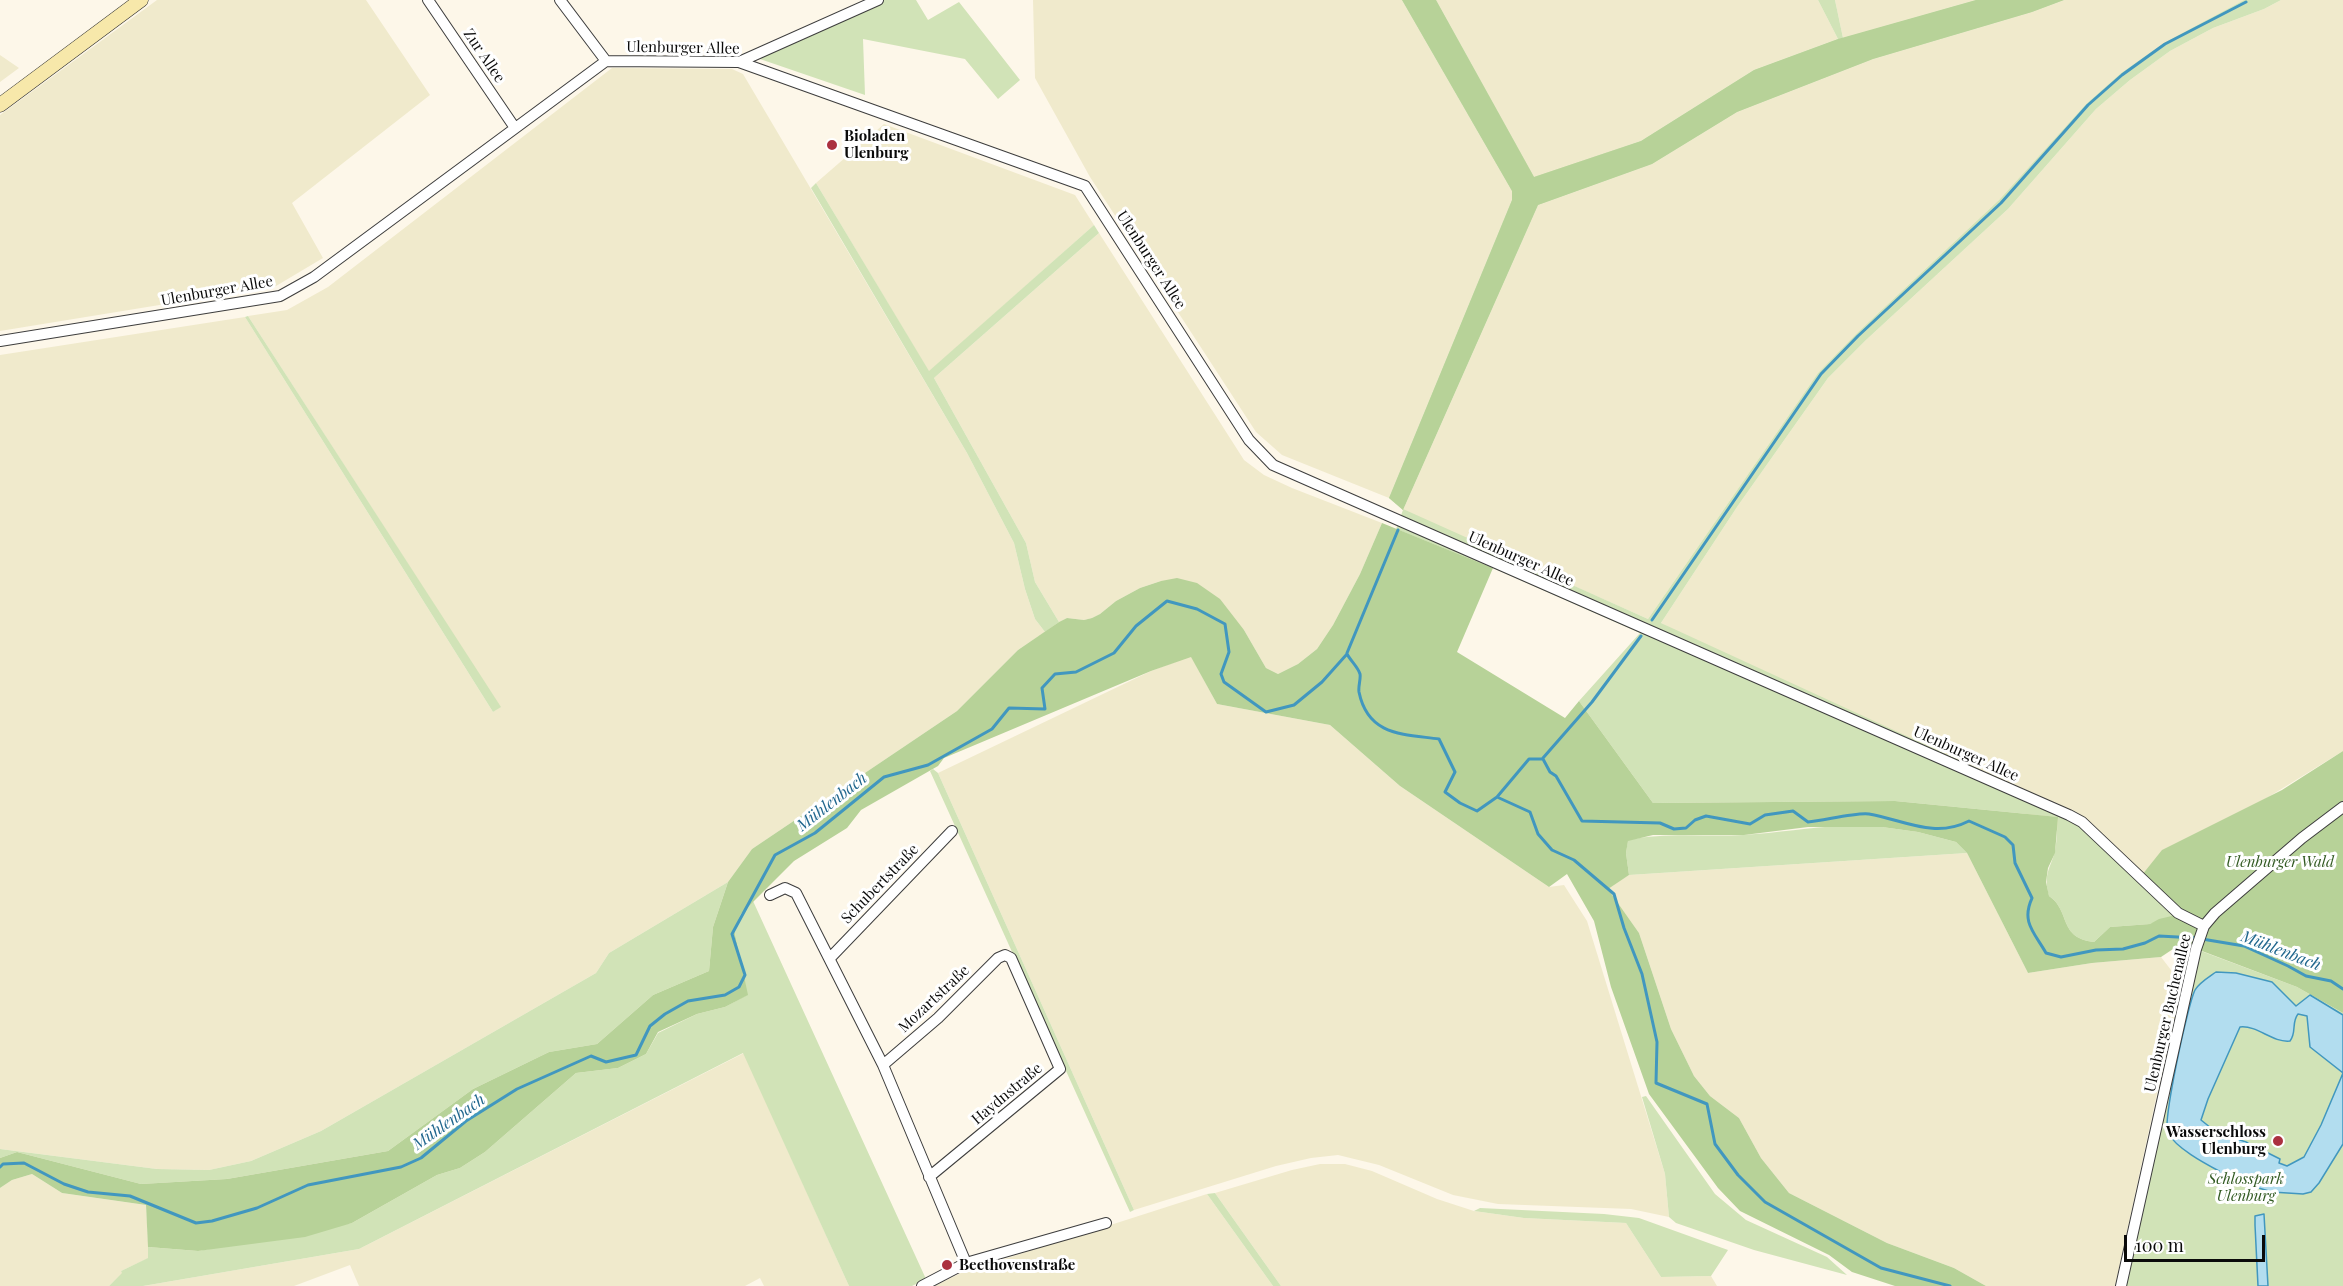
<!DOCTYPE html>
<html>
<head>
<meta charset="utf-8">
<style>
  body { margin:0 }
  #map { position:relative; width:2343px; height:1286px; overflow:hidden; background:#fdf7e9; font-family:"Playfair Display",serif }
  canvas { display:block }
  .scale { position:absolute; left:2124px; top:1235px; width:141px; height:27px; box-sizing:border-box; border:3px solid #0a0a0a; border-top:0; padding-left:8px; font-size:18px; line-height:21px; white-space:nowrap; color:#0a0a0a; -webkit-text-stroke:4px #fff; paint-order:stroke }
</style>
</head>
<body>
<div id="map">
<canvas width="2343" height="1286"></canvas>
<div class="scale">100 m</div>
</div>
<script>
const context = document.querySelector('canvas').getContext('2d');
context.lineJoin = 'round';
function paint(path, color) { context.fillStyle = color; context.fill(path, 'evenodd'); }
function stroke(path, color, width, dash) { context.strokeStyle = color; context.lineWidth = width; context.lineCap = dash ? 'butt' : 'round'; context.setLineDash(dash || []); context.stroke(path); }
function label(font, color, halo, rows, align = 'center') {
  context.font = font + ' "Playfair Display",serif'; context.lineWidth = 6; context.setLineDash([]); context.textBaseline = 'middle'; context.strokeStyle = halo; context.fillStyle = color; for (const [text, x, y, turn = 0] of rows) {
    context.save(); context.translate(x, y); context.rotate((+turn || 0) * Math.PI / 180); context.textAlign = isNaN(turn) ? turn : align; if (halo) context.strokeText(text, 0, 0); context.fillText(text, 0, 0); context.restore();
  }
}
paint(new Path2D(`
  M157,0H366L430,95L292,203L323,258L276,286L0,331V115Z
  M1033,0H1402L1512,191V200L1389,498L1282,455L1256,432L1090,177L1035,78Z
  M1436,0H1818L1838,39L1754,70L1641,141L1534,178Z
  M1835,0H1976L1843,38Z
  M2064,0H2244L2165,43L2121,73L2086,104L1999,200L1856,334L1818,373L1648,619L1403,510L1538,205L1652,164L1737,112L1873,59L2032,12Z
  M2281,0H2343V751L2142,875L1661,623L1737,507L1828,378L1866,340L2008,209L2096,109L2130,80L2170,51L2213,28L2264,9Z
  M0,55L19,68L0,82Z
  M612,68L732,69L743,74L967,453L1014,543L1025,589L1035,619L1045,632L1018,650L957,711L752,849L728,882L609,953L596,973L321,1131L251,1161L209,1170L157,1169L0,1149V355L245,317L493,712L500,707L248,316L287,310L328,287Z
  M884,124L1075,195L1094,225L929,372L816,183Z
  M1099,233L1244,460L1264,475L1292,488L1382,523L1360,574L1333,625L1317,649L1298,664L1278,674L1266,668L1244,630L1161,581L1140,588L1116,601L1100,614L1092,618L1084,620L1067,618L1059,622L1035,582L1026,543L934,378Z
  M1191,656L1217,704L1330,725L1400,786L1549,887L1564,885L1587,921L1665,1174L1669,1217L1631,1209L1498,1204L1453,1195L1379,1165L1338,1155L1311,1158L1276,1166L1134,1210L938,773L1151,671Z
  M1967,853L2028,973L2092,963L2161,957L2181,983L2115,1286H1986L1954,1268L1887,1243L1789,1193L1761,1158L1739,1118L1710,1096L1694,1076L1671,1029L1639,933L1607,888L1629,875Z
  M744,1053L849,1286H764L760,1278L745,1286H359L350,1265L294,1286H143L359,1249Z
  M1320,1164H1345L1372,1171L1437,1199L1474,1211L1524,1218L1626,1223L1661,1277L1711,1276L1717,1286H1281L1215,1193L1292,1170Z
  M32,1174L62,1193L146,1205L149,1258L121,1271L123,1273L109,1286H0V1188L12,1180Z
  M1207,1194L1273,1286H935L961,1273Z`), '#f0eacc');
paint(new Path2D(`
  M884,0H916L928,20L959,2L1020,80L998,99L965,59L863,39L865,95L757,58Z
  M1402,0H1436L1534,177L1641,141L1754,70L1838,39L1818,0H1835L1843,38L1976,0H2064L2032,12L1873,59L1737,112L1652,164L1538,205L1403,509L1648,619L1818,373L1856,334L1999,200L2086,104L2121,73L2164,43L2244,0H2281L2264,9L2213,28L2170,51L2130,80L2096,109L2008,209L1866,340L1828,378L1737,507L1661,623L2085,818L2177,915L2150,924L2110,927L2094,942C2058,938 2071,911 2049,896C2044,876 2048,872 2054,855C2057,846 2057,826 2058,817L1895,801L1653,803L1579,701L1640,633L1493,568L1396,529L1403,510L1389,498L1512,200V191Z
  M816,183L929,371L1094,225L1099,233L934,378L1026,543L1035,582L1059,622L1045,632L1035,619L1025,589L1014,543L967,453L811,188Z
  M248,316L501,707L493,712L245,317Z
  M933,769L938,773L1134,1210L1130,1212L930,771Z
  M1844,826L1882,827L1918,832L1956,842L1967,853L1629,875L1626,853L1628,840C1666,832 1704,837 1743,835C1777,833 1810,827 1844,826Z
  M728,882L713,927L709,971L653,995L597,1044L549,1052L473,1089L388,1151L227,1179L141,1184L17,1152L0,1158V1149L157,1169L209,1170L251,1161L321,1131L596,973L609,953Z
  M753,901L926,1279L912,1286H849L743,1053L359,1249L143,1286H109L122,1273L121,1271L148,1258V1247L198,1251L352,1223L437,1175L460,1168L485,1152L576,1073L618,1068L646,1054L658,1033L697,1014L725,1007L747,995L734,928L741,914Z
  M2201,951L2297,987L2343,1013V1286H2126Z
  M1646,1096L1715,1194L1746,1220L1827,1257L1847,1275L1754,1250L1676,1223L1669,1217L1665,1174L1642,1097Z
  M1215,1193L1281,1286H1273L1207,1194Z
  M1480,1208L1604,1214L1639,1218L1728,1250L1711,1276L1661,1277L1626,1223L1524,1218L1474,1211Z`), '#d1e3b7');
paint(new Path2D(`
  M1402,0H1436L1534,177L1641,141L1754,70L1838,39L1976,0H2064L2032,12L1873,59L1737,112L1652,164L1538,205L1403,510L1389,498L1512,200V191Z
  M1382,523L1493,568L1457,652L1565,718L1579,701L1653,803L1895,801L2058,817L2055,853L2048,868L2046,882L2049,896C2071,911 2058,938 2094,942L2110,927L2150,924L2159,919L2176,915L2142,875L2162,850L2282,790L2343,751V1013L2297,987L2186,945L2176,947L2161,957L2092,963L2028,973L1967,853L1956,842L1918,832L1882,827H1808L1744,835H1653L1628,841L1626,853L1629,875L1608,889L1639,933L1671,1029L1694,1076L1710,1096L1739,1118L1761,1158L1789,1193L1887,1243L1954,1268L1986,1286H1895L1852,1272L1829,1255L1740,1211L1718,1188L1649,1094L1611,987L1594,921L1567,874L1549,887L1400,786L1330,725L1217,704L1191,657L1151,671L944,758L938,766L861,810L847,828L794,861L741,914L734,929L748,995L725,1007L697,1014L658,1032L646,1054L618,1068L576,1073L485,1152L460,1168L437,1175L352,1223L305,1237L198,1251L148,1247L146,1205L62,1193L32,1174L12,1180L0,1188V1158L17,1152L141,1184L227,1179L388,1151L473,1089L549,1052L597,1044L653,995L709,971L713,927L728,882L752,849L957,711L1018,650L1059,622L1067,618L1084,620L1092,618L1100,614L1116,601L1140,588L1161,581L1177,578L1197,583L1220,599L1244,630L1266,668L1278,674L1298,664L1317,649L1333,625L1360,574Z`), '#b7d298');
const water = new Path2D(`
  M2216,972L2236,973L2272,982L2296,1006L2310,995L2343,1015V1144L2319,1183L2311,1192L2303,1194L2272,1192L2252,1186L2238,1178L2234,1182L2218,1175L2219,1171C2204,1163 2176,1148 2168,1133C2162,1123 2188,1004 2195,990C2199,983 2209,977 2216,972ZM2298,1014L2307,1016L2310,1047L2343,1073L2321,1125L2304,1157L2287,1166L2279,1163L2280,1159L2246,1142L2216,1132L2201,1120L2208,1099L2240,1027C2258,1025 2272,1043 2290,1041C2297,1032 2291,1023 2298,1014Z
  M2264,1214L2268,1286H2258L2255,1225V1216Z`);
paint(water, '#b2ddef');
stroke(water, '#4197bf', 1.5);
stroke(new Path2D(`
  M1652,620L1821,374L1858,336L2001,203L2088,105L2122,75L2165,44L2246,2
  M1347,653L1398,530
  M1543,758L1592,702L1641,636
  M1497,797L1530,812L1538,834L1552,850L1574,860L1614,894L1624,928L1642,974L1657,1042L1656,1083L1707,1104L1715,1144L1738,1175L1765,1202L1881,1268L1950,1286
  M2202,939L2244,946L2288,966L2306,976L2331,981L2343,989
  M0,1167L3,1164L24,1163L64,1184L88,1192L130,1196L196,1223L212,1221L257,1208L308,1185L401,1167L421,1158L466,1121L517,1089L591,1056L606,1062L636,1055L650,1026L665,1014L688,1001L725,995L739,987L745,975L732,934L775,855L815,833L884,777L928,765L992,729L1009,708L1045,709L1042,688L1055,674L1076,672L1114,653L1136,626L1167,601L1197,609L1225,624L1229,652L1221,674L1224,682L1266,712L1294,705L1322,682L1347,654C1350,660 1358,667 1360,674C1361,679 1358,686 1359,692C1368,736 1403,734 1439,739L1455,772L1445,792L1460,803L1477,811L1497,797L1529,759H1543L1550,772L1556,776L1582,821L1660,823L1674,829L1686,828L1695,820L1706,816L1750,824L1765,815L1793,811L1808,822C1823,821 1856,812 1869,814C1904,820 1934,839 1969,821L2005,837L2013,845L2015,863L2032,898C2021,922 2034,932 2046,953L2061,957L2096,950L2123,949L2145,943L2159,936L2196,938`), '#4197bf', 3);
const street = new Path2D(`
  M428,0L515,128
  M560,0L606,61
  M739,62L878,0
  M0,341L280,296L314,277L606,61L739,62L1085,186L1249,440L1273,465L2069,815L2082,822L2178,913L2204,926
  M770,895L785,888L796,893L883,1065L966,1263
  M830,958L952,831
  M883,1065L938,1018L998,958L1005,955L1011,958L1060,1069L929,1177
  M922,1286L966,1263L1106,1223
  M2121,1286L2196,949L2204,926L2215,913L2302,838L2343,807`);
const secondary = new Path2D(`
  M0,105L141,0`);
stroke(street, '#3d3d3d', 12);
stroke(secondary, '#2c2c2c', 15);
stroke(street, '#fff', 10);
stroke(secondary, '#f7e8aa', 14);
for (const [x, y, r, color] of [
  [832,145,6,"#ab3140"],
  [2278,1141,6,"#ab3140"],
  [947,1265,6,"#ab3140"]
]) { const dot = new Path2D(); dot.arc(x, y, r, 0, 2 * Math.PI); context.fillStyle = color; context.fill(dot); stroke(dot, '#fff', 2); }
label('15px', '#0a0a0a', '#fff', [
  ["Ulenburger Allee",683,48,1],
  ["Zur Allee",484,56,56],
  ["Ulenburger Allee",1151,260,57],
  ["Ulenburger Allee",217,291,-10],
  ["Ulenburger Allee",1521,559,24],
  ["Ulenburger Allee",1966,754,24],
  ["Schubertstraße",880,884,-46],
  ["Mozartstraße",934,999,-43],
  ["Ulenburger Buchenallee",2168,1013,-77],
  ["Haydnstraße",1007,1094,-40]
]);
label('bold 15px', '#0a0a0a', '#fff', [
  ["Bioladen",844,136],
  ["Ulenburg",844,153],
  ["Wasserschloss",2266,1132,"right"],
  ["Ulenburg",2266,1149,"right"],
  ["Beethovenstraße",959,1265]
], 'left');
label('italic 15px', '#325a22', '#fff', [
  ["Ulenburger Wald",2280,862],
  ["Schlosspark",2246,1179],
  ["Ulenburg",2246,1196]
]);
label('italic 16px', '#21678e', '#fff', [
  ["Mühlenbach",832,802,-38],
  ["Mühlenbach",2281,951,21],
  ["Mühlenbach",449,1122,-35]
]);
</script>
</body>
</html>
